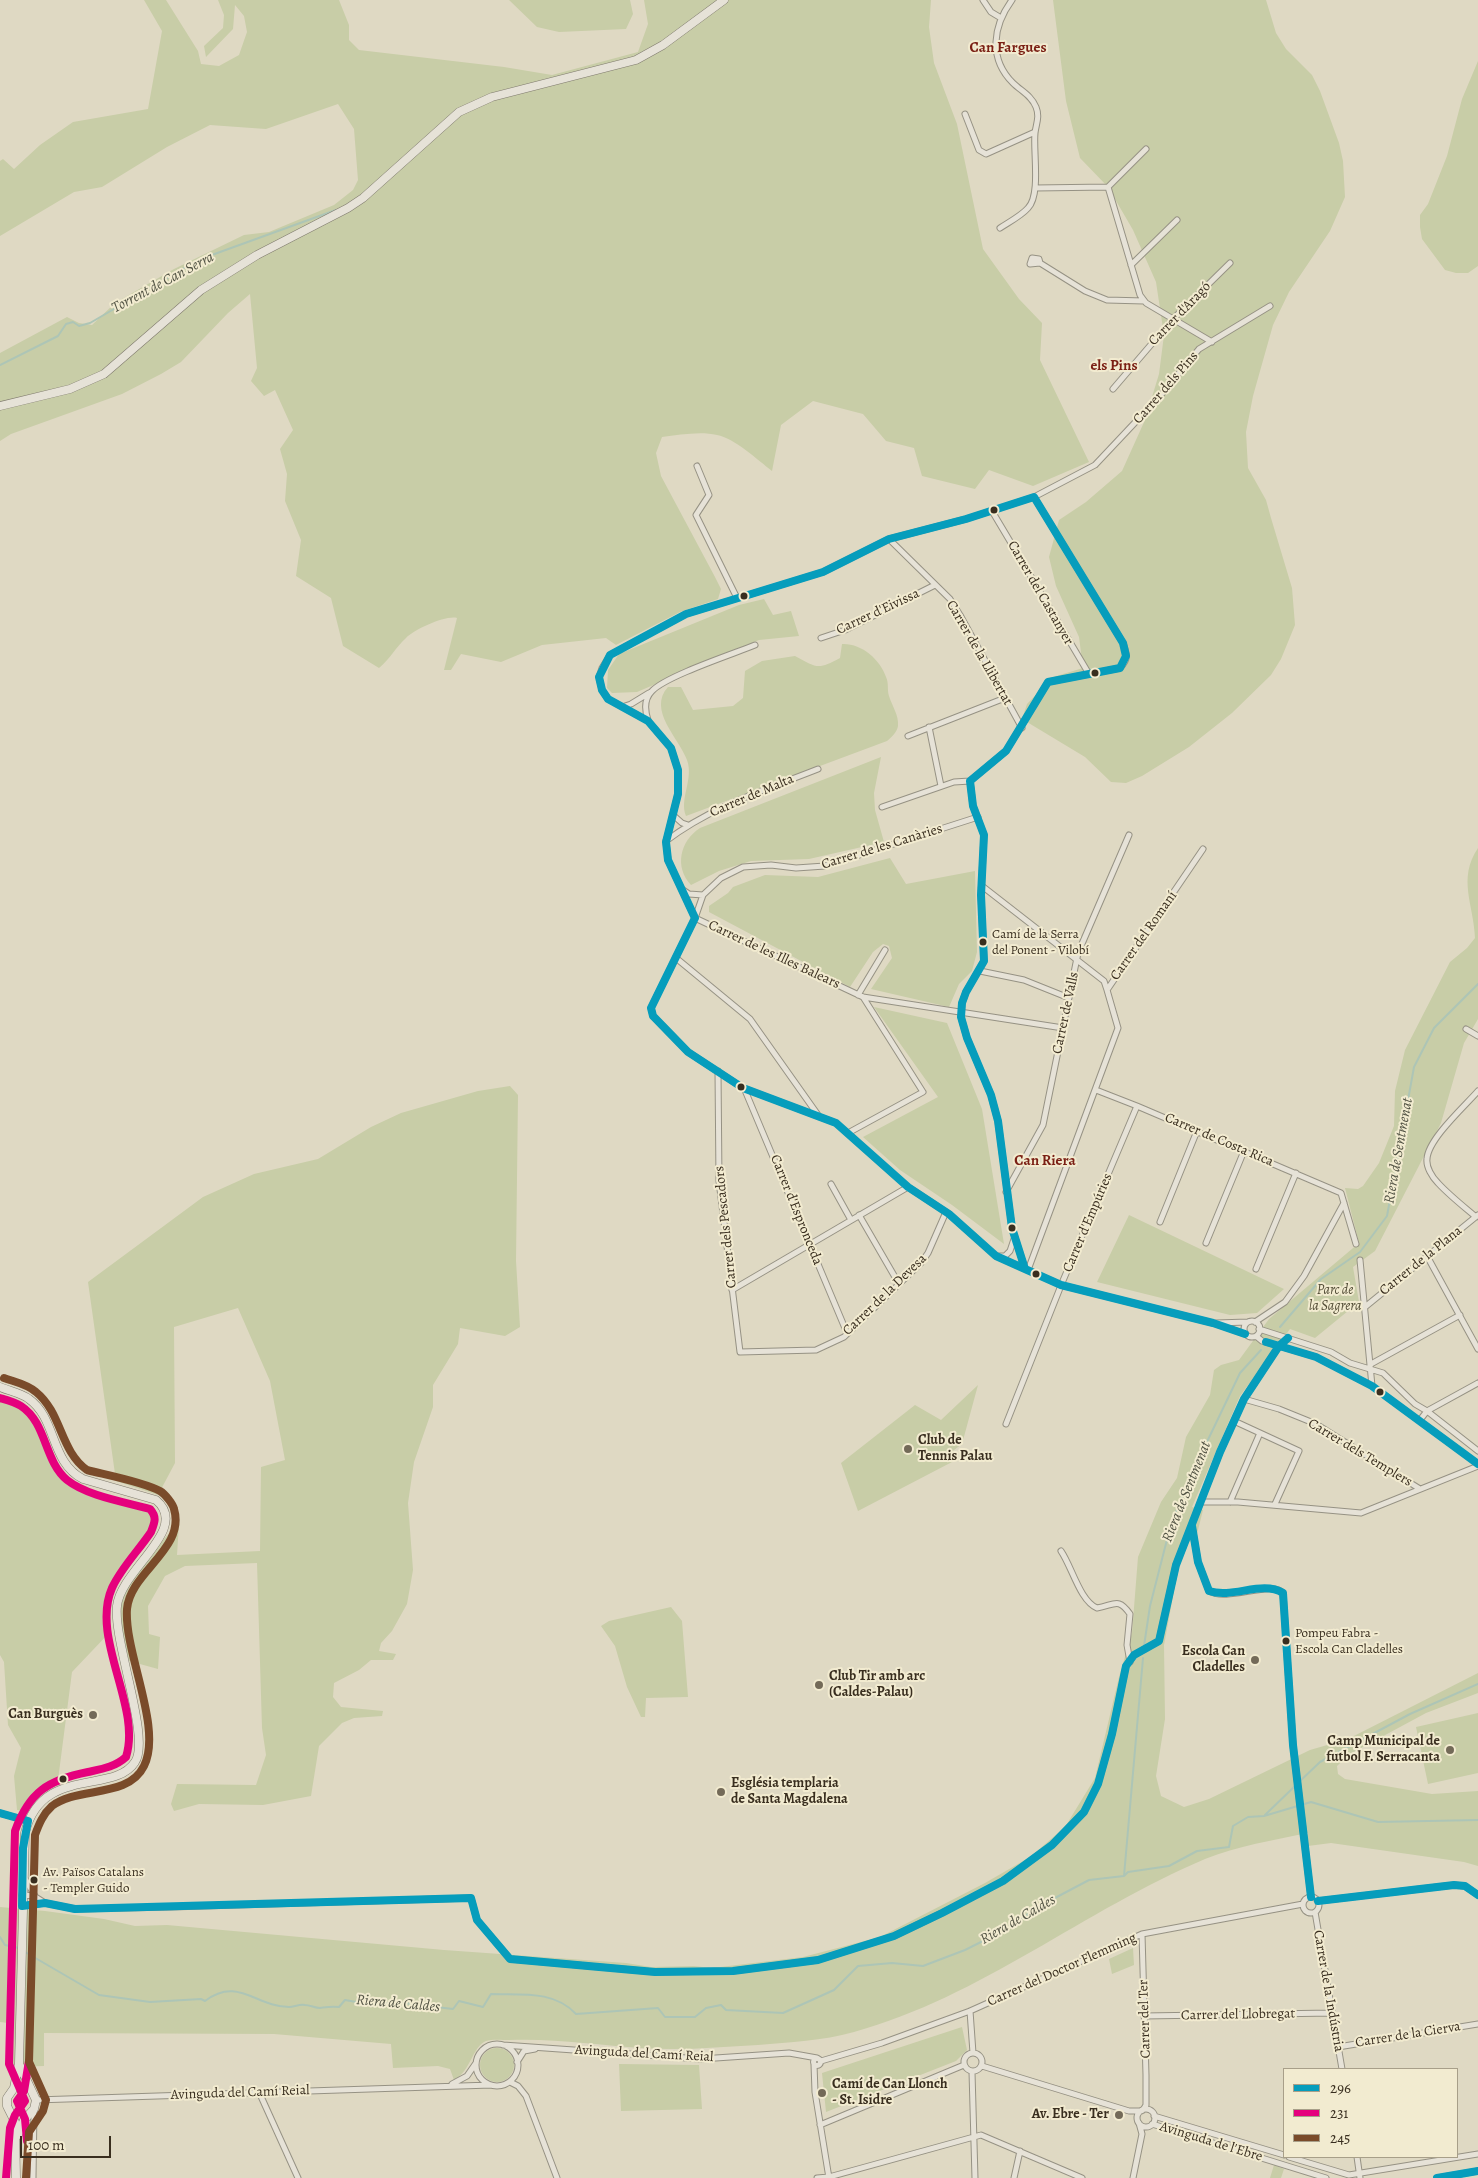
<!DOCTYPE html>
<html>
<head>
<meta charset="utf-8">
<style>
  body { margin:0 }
  #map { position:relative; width:1478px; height:2178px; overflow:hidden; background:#dfd9c3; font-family:Alegreya,serif }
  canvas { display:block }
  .legend { position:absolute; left:1283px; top:2068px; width:175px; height:90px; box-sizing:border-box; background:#f2ebd0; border:1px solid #a89f89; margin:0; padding:6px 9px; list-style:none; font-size:15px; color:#392e1f }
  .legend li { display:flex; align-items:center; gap:10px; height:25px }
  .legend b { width:25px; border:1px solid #a89f89 }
  .scale { position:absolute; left:20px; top:2136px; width:91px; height:22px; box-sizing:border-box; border:2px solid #392e1f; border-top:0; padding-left:6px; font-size:15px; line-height:18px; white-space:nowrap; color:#392e1f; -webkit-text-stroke:4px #f2ebd0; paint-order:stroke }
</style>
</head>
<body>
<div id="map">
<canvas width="1478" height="2178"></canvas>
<ul class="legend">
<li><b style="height:6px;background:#069dbc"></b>296</li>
<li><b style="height:6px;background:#e5007d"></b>231</li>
<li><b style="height:6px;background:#7a4b2a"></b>245</li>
</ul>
<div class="scale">100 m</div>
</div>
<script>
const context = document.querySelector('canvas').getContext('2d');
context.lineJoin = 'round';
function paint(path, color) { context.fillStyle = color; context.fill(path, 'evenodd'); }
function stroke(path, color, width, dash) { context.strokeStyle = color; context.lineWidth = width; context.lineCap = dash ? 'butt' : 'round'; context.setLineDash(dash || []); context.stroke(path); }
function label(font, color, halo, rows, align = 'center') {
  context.font = font + ' Alegreya,serif'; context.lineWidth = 4; context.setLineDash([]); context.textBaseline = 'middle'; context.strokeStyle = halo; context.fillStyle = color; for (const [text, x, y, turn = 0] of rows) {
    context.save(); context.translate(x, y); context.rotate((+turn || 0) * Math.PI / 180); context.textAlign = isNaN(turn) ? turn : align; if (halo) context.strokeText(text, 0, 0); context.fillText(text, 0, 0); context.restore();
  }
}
paint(new Path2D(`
  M144,0H166L198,51L201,64L219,66L239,55L247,32L244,16L235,5L233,29L206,57L204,46L223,28L224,15L218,0H339L349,25V40L359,50L504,67L552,75L638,52L648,24L644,0H931L929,27L934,63L957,124L983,249L1019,299L1042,323L1040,360L1089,462L1033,486L989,470L975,489L922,476L914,448L886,441L863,414L813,401L781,425L772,471C758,460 734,438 717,435C700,431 679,435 662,437L656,453L661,476L715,577L721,589L718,599L680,612L616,645L606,638L542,645L501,662L461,654L451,670H444L457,618C446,615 415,629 406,638C396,647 390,659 379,668L343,646L331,598L296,576L301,540L285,501L287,474L280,449L293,430L275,390L264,396L251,381L257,368L250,294L228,313L181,362L161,374L122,394L11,434L0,441V353L67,317L79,323L92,325L115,303L174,269L244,235L269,232L334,205L353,190L358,180L354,129L338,104L266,129L210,125L167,147L102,187L74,192L0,236V161L3,159L14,169L40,145L73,122L148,109L162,31Z
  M509,0H630L633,14L626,29L559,32L537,27Z
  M1053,0H1266L1276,33L1286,49L1312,75L1320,91L1339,143L1343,161L1345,197L1330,231L1289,292L1273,325L1253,396L1246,432L1248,468L1266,500L1271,518L1292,588L1295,625L1281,659L1271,675L1232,713L1189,747L1142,776L1126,783L1111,782L1085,757L1022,719L1027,704L1053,677L1083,668L1079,637L1056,586L1049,557L1059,520L1086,502L1122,471L1145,420L1159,374L1164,335L1156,282L1133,230L1108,187L1080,158L1066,101Z
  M1478,61V266L1468,273H1456L1445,270L1422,239L1420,227V215L1428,204L1447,156L1462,99Z
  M764,599L773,615L791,611L799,636L759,640L637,692L612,693L607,688L608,670L619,654L739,605Z
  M842,644C861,643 880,659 886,677C889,683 887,690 889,696C892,706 899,715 898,726C897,732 892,737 887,741L686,816C679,799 694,779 687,760C679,738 647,710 668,687H681L693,710L733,706L743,698L745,671L762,661L795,656C817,668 818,670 840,658Z
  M881,757L874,793L875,810L884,842L809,859L751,861L719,871L691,885C674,867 680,841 700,828Z
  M1478,848V1019L1464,1043L1441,1123L1375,1251L1353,1267L1359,1302L1315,1338L1290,1329L1240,1396L1192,1507L1203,1510L1196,1538L1188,1543L1179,1564L1164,1645L1165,1719L1156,1776L1161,1796L1184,1807L1209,1799L1310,1750L1348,1739L1478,1673V1693L1426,1713L1350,1754L1337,1766L1338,1774L1345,1779L1432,1794L1478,1791V1866L1464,1862L1331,1843L1308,1846V1833C1274,1840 1237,1846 1205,1859C1084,1910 981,1997 854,2032C822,2041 790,2042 758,2045C720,2047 680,2051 642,2048C598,2045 553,2038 509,2040C502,2040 492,2039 486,2041C472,2047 471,2071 454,2080L450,2069L438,2066L393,2068L391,2044L274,2034L44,2033V2066L9,2067L8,2023L0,2022V1907L45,1911L104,1919L135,1926L167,1925L444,1950L626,1963L651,1967L694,1966L712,1968L803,1957L880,1937L985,1883L1030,1857L1065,1827L1095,1778L1119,1677L1132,1633L1138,1557L1161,1502L1177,1478L1186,1437L1210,1395L1214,1370L1221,1365L1239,1360L1269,1319L1359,1243L1345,1188L1358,1189L1363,1186L1379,1163L1394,1126L1395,1091L1405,1050L1450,962L1467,948L1475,938C1474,905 1457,879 1478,848Z
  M890,858L906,884L975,871L977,952L972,971L959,984L949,1007L871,989L892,958L889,946L883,944L873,952L850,987L709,912V906L728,893L733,887L765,875L818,877Z
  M874,1007L947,1023L982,1109L1004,1244L952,1205L900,1170L863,1137L938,1097Z
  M510,1086L518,1095L516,1261L520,1327L505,1336L460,1328L458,1344L433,1385V1407L414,1462L408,1503L413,1570L407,1604L392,1631L381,1643L379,1651L396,1654L393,1660H371L359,1670L334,1683L333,1697L341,1707L383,1711L382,1716L354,1718L342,1723L319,1746L311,1796L263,1805L199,1804L174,1811L171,1804L177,1784L256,1785L266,1755L262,1728L257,1563L185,1566L165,1576L148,1606L149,1634L160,1637L158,1669L129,1661C126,1647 119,1620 121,1607C124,1583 161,1540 179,1524L177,1555L260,1551L261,1467L285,1460L270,1381L238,1308L174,1327L175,1463L158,1495L116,1481L88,1282L203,1197L254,1174L318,1159L371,1127L401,1113L478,1091Z
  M1129,1215L1284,1289L1257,1313L1230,1315L1097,1282Z
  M978,1385L962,1444L950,1453L952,1462L858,1511L841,1463L915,1405L941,1420Z
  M0,1398L23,1405L33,1413L62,1475L73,1484L152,1509L157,1520L155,1532L112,1587L110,1632L72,1672L58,1780L25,1811L17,1810L14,1776L21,1748L8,1725L4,1662L0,1655Z
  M671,1607L682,1621L688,1697L646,1698L645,1717H641L627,1687L615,1646L601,1626L609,1621Z
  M1478,1713V1773L1428,1784L1416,1727Z
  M1133,1948L1134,1965L1112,1974L1109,1959Z
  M962,2027L967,2050L956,2061L826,2112L822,2073Z
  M480 2065a17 17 0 1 1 34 0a17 17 0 1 1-34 0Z
  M619,2064L699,2065L702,2109L621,2111Z
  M1274,2165L1284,2169L1281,2178H1270Z`), '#c8cda7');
stroke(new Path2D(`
  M0,365L58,336L66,324L73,322L79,326L90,323L198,260L336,210
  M1280,1327L1321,1279L1360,1252L1387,1216L1414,1067L1434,1028L1478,984
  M1144,1646L1150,1606L1171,1524L1193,1471L1240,1373L1261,1350
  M1299,1782L1320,1762L1410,1714L1478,1684
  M1265,1815L1296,1785
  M1124,1876L1143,1658
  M0,1937L5,1945L19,1948
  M25,1952L99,1995L150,2002L201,1999L205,2001C238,1976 256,2007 289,2007C294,2007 299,2004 305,2005C310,2005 315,2008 320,2008C327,2007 331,2006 339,2007L345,2000L373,2005L395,2002L453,2009L459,2001L483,2007L491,1994C521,1995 554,1990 576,2014L658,2008L665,2017H695L706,2008L721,2005L726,2010L783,2013L834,1990L858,1966L892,1963L923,1966L965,1950L1009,1928L1036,1908L1089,1880L1124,1876L1128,1872L1169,1866L1197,1851L1229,1847L1233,1826L1248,1817L1264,1816L1311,1802L1378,1822L1478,1820`), '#adc5b6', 2);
const minor = new Path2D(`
  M983,0L991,12L1001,18
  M965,114L979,150L986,154L1035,132
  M1108,187L1140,295L1146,303L1212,342
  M1108,187L1146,149
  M1035,188L1108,187
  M1000,228C1009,222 1021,216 1028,208C1041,195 1033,151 1035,133C1036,124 1040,117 1036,107C1031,95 1021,91 1013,83C988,58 993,26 1012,0
  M1040,263L1030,264L1032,258L1039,259L1040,263L1085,291L1107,300L1144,301
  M1131,265L1177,220
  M1113,389L1173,319L1230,263
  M697,466L709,495L696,515L737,598
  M992,511L1089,674
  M889,539L950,599L960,615L1022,728
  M821,638L845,630L935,585
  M622,707L631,704L649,693
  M648,720C645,711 644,699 652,691C666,676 733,654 755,645
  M929,727L941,786
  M908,736L1005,698
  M970,781L973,806L984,835L981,895L984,961L966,992L962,1003L961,1017L967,1038L991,1095L998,1121L1012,1228L1025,1269
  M970,781L1006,751L1048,682L1120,668C1129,659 1127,654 1123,643L1034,497
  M882,807L954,782L970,781
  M673,815L682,823L688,825
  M978,817L825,866L796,868L771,865L743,867L721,878L703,895L695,918L651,1008L653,1016L688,1052L743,1088L836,1123L908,1187L949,1214L996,1256L1061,1285L1213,1323L1245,1334
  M666,841C712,806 765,790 818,769
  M982,886L1104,981L1107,990
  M683,890L689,894L703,895
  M676,958L750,1019L818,1115
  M980,971L1024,980L1069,998
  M858,995L885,950
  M1063,1028L863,997L695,918L668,860L666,842L678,794V770L671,748L648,721L608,699L602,690L599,677L602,668L610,655L686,614L823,572L889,539L966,519L1034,497L1095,465L1160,396L1199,349L1270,306
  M1466,1029L1478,1036
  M718,1071L719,1181L740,1352L816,1350L844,1337L921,1263L928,1253L946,1212
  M744,1088L847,1333
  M1096,1090L1137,1106L1341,1193L1356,1244
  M848,1133L923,1092L863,997
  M831,1184L851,1220
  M1006,1192L1043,1125L1078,953L1129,835
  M859,1215L899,1284
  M1476,1217C1463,1206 1449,1195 1438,1183C1432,1177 1426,1167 1427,1159C1428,1139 1465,1106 1478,1091
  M1160,1222L1197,1131
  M1206,1243L1244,1151
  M999,1256H1005L1010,1251L1014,1239
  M1427,1256L1478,1349
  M1360,1260L1372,1386
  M1256,1269L1296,1173
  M1028,1270L1118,1028L1107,990L1203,849
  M732,1290L908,1187
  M1365,1307L1478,1215
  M1244 1329a8 8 0 1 1 16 0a8 8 0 1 1-16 0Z
  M1255,1322L1285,1302L1304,1276L1344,1203
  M1216,1323L1248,1322
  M1259,1329L1331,1352L1350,1363L1383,1373L1415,1404L1427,1411L1478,1451
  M1256,1336L1262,1341L1316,1357L1372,1386L1478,1464
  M1371,1364L1460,1315
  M1244,1399L1279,1409L1316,1424L1420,1489
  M1420,1420L1427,1411L1478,1383
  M1234,1421L1299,1451L1275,1504
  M1006,1424L1062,1283L1137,1106
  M1202,1502H1238L1361,1513L1478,1466
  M1230,1502L1260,1433
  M1192,1526L1198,1562L1209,1591C1227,1602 1272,1580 1283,1593L1293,1745L1311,1897
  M1061,1551C1072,1567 1080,1601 1097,1608C1115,1605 1118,1597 1130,1614L1127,1645L1130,1662
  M0,1813L28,1821
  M24,1877L35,1896
  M22,1895L34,1896L45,1903
  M1303 1905a8 8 0 1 1 16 0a8 8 0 1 1-16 0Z
  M1318,1901L1454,1885L1465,1886L1478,1895
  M22,1906L45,1903L75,1909L171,1907L471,1898L477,1920L510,1959L655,1972L733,1971L818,1960L894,1936L942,1913L1003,1881L1052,1845L1084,1812L1098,1784L1112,1734L1126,1666L1134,1655L1159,1641L1176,1565L1220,1452L1244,1399L1279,1346L1288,1338
  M1315,1912L1342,2069
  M1142,1934L1146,2075V2105L1143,2110
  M970,2011L973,2053
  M1144,2016L1332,2013
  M476 2065a21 21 0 1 1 42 0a21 21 0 1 1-42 0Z
  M503,2045L701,2059L789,2053L817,2058
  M1338,2047L1478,2024
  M964 2062a9 9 0 1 1 18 0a9 9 0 1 1-18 0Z
  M813.5 2062a3.5 3.5 0 1 1 7 0a3.5 3.5 0 1 1-7 0Z
  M821,2061L882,2043L970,2011L1142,1934L1303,1904
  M517,2062L524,2051L535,2049
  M814,2064L815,2092L829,2178
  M982,2066L1129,2111H1141
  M972,2072L975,2178
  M510,2082L518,2086L526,2096L557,2178
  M452,2084L467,2076L476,2063
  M259,2092L298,2178
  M36,2100L491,2085
  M1137 2118a9 9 0 1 1 18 0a9 9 0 1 1-18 0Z
  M1154,2116L1284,2155
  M1152,2124L1326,2178
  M820,2125L964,2065
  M1289,2157L1349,2175L1478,2154
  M1357,2157L1360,2178
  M33,2178L34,2109
  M817,2178L829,2177L981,2135L1082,2178
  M1014,2178L1020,2151
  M1133,2178L1142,2134L1139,2123
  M1437,2178L1478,2171`);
const secondary = new Path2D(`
  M0,406L70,389L104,374L201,290L257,255L348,208L363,198L459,112L492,97L636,60L663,45L724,0
  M0,1387C9,1391 21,1393 29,1399C57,1419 50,1462 83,1479L156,1500C191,1529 121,1569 117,1606C113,1641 151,1739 135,1762C114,1795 41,1765 25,1833L19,2063L14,2088L7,2098V2106L15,2122L16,2178
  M18,2135L24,2120L34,2109L36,2100L20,2066`);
stroke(minor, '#969284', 7);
stroke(secondary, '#7f7a6d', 9);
stroke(minor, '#e6e2d7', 5);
stroke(secondary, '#e6e2d7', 8);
stroke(new Path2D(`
  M1034,497L1123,643L1126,656L1120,668L1048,682L1006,751L970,781L973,806L984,835L981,895L984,961L966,992L962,1003L961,1017L967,1038L991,1095L998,1121L1012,1228L1025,1269L996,1256L949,1214L908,1187L836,1123L743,1088L688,1052L653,1016L651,1008L695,918L668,860L666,842L678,794V770L671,748L648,721L608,699L602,690L599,677L610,655L686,614L823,572L889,539L966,519Z
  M1025,1269L1061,1285L1213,1323L1245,1334
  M1266,1342L1316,1357L1372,1386L1478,1464
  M1192,1526L1198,1562L1209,1591C1233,1599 1262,1580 1283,1593L1293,1745L1311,1897
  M0,1813L28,1821L23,1848L22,1906L45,1903L75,1909L471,1898L477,1920L510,1959L655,1972L733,1971L818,1960L894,1936L942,1913L1003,1881L1052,1845L1084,1812L1098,1784L1112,1734L1126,1666L1134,1655L1159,1641L1176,1565L1220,1452L1244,1399L1279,1346L1288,1338
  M1318,1901L1454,1885L1465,1886L1478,1895
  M1437,2178L1478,2171`), '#069dbc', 8);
stroke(new Path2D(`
  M0,1398C7,1400 15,1402 21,1406C47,1423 44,1461 67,1480C87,1496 125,1502 150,1509C157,1517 155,1522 151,1532C139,1550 121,1568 112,1588C90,1638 142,1707 126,1757C115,1767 102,1769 88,1772C48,1780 29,1792 15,1831L9,2064L25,2101L15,2115L10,2128L6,2178
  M27,2141L25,2119L17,2101L24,2091L29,2061`), '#e5007d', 8);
stroke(new Path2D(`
  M4,1378C15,1382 27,1384 36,1392C62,1413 60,1451 87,1470C107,1475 144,1482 160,1491C165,1494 173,1504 174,1509C186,1549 130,1572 127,1609C124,1653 163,1728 144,1766C128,1799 77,1786 52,1806C43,1814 39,1824 35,1835L29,2062L46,2100L43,2111L29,2132L26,2178`), '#7a4b2a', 8);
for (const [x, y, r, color] of [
  [994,510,4.5,"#392e1f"],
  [744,596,4.5,"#392e1f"],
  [1095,673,4.5,"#392e1f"],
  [983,942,4.5,"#392e1f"],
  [741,1087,4.5,"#392e1f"],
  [1012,1228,4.5,"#392e1f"],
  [1036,1274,4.5,"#392e1f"],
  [1380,1392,4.5,"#392e1f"],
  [908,1449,5,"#736a58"],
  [1286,1641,4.5,"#392e1f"],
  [1255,1660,5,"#736a58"],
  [819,1685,5,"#736a58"],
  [93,1715,5,"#736a58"],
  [1450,1750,5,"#736a58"],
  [63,1779,4.5,"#392e1f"],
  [721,1792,5,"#736a58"],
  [34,1880,4.5,"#392e1f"],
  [822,2093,5,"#736a58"],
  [1119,2115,5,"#736a58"]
]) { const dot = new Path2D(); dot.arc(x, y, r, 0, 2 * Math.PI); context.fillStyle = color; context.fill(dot); stroke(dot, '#f2ebd0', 2); }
label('13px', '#392e1f', '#f2ebd0', [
  ["Camí de la Serra",992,935],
  ["del Ponent - Vilobí",992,951],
  ["Pompeu Fabra -",1295,1634],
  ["Escola Can Cladelles",1295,1650],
  ["Av. Països Catalans",43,1873],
  ["- Templer Guido",43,1889]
], 'left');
label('14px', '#392e1f', '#f2ebd0', [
  ["Carrer d'Aragó",1180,314,-46],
  ["Carrer dels Pins",1166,388,-49],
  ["Carrer del Castanyer",1040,593,60],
  ["Carrer d'Eivissa",878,612,-25],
  ["Carrer de la Llibertat",979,653,60],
  ["Carrer de Malta",752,796,-23],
  ["Carrer de les Canàries",882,847,-17],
  ["Carrer del Romaní",1144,936,-55],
  ["Carrer de les Illes Balears",774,955,25],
  ["Carrer de Valls",1066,1013,-78],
  ["Carrer de Costa Rica",1219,1140,23],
  ["Carrer d'Espronceda",796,1210,68],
  ["Carrer d'Empúries",1088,1223,-67],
  ["Carrer dels Pescadors",726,1227,-96],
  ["Carrer de la Plana",1421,1261,-39],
  ["Carrer de la Devesa",885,1295,-44],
  ["Carrer dels Templers",1360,1453,31],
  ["Carrer del Doctor Flemming",1062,1970,-24],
  ["Carrer de la Indústria",1328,1991,80],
  ["Carrer del Llobregat",1238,2015,-1],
  ["Carrer del Ter",1145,2019,-92],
  ["Carrer de la Cierva",1408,2035,-9],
  ["Avinguda del Camí Reial",644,2054,3],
  ["Avinguda del Camí Reial",240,2093,-2],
  ["Avinguda de l'Ebre",1211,2142,17]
]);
label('italic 14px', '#524c36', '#f2ebd0', [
  ["Parc de",1335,1291],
  ["la Sagrera",1335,1307]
]);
label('bold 14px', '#392e1f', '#f2ebd0', [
  ["Club de",918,1441],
  ["Tennis Palau",918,1457],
  ["Escola Can",1245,1652,"right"],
  ["Cladelles",1245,1668,"right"],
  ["Club Tir amb arc",829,1677],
  ["(Caldes-Palau)",829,1693],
  ["Can Burguès",83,1715,"right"],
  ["Camp Municipal de",1440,1742,"right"],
  ["futbol F. Serracanta",1440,1758,"right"],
  ["Església templaria",731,1784],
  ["de Santa Magdalena",731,1800],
  ["Camí de Can Llonch",832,2085],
  ["- St. Isidre",832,2101],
  ["Av. Ebre - Ter",1109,2115,"right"]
], 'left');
label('bold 15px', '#7a1f14', '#f2ebd0', [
  ["Can Fargues",1008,48],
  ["els Pins",1114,366],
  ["Can Riera",1045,1161]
]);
label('italic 15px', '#515243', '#f2ebd0', [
  ["Torrent de Can Serra",163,283,-28],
  ["Riera de Sentmenat",1399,1151,-80],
  ["Riera de Sentmenat",1187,1492,-68],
  ["Riera de Caldes",1018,1920,-30],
  ["Riera de Caldes",398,2004,5]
]);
</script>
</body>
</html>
